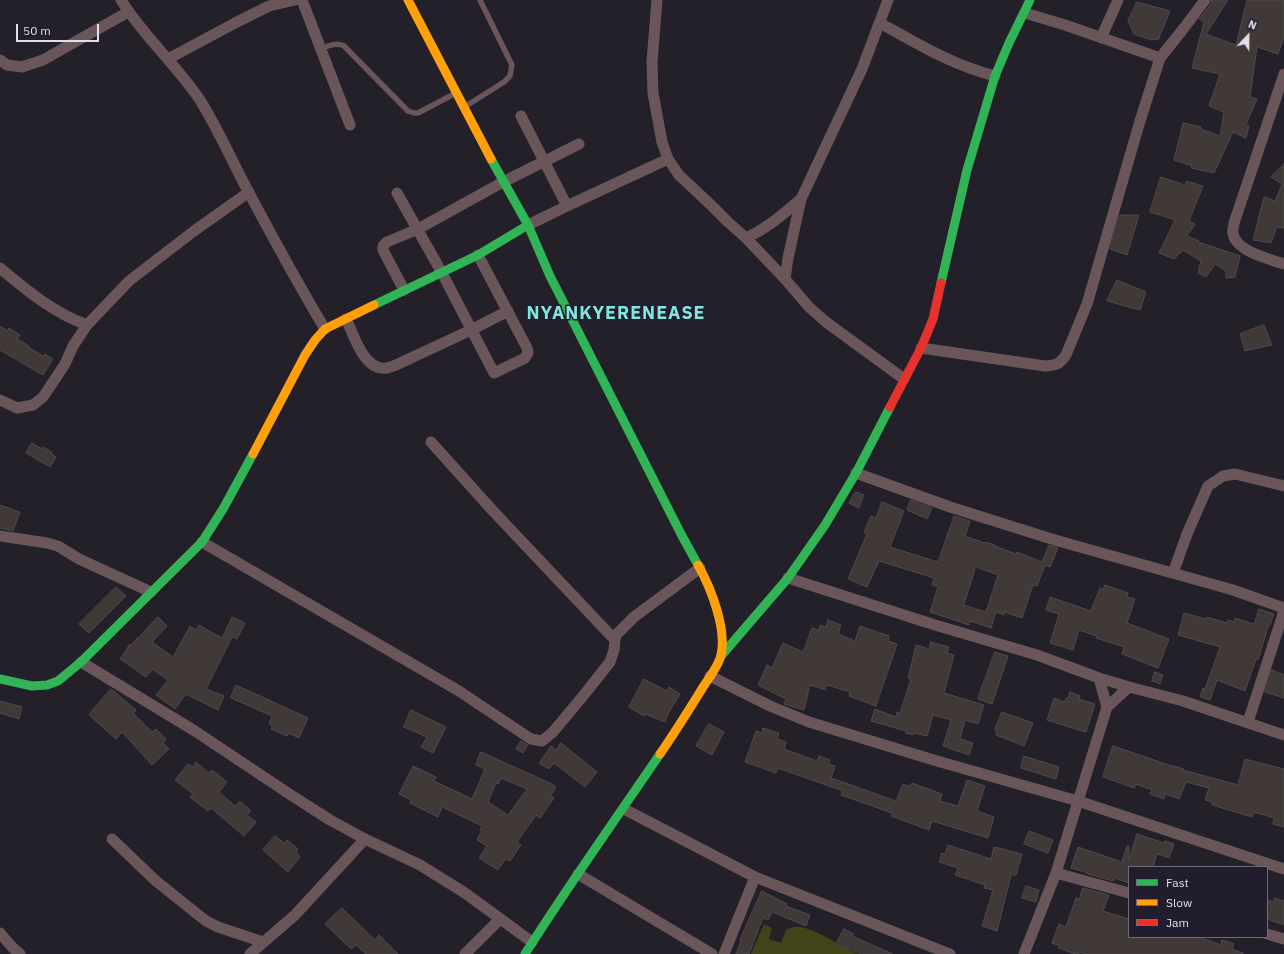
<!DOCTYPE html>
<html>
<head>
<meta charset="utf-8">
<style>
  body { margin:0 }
  #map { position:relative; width:1284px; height:954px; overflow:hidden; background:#23202a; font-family:"IBM Plex Sans",sans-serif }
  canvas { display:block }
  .legend { position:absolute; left:1128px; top:866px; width:140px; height:72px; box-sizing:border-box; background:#221d2d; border:1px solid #6f6b79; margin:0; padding:5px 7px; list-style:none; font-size:12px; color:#e2dfea }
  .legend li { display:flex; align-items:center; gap:8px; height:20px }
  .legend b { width:20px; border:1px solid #6f6b79 }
  .north { position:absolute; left:1228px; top:16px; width:40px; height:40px; -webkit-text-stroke:3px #221d2d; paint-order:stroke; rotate:22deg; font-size:11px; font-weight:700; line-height:16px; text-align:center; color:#e2dfea }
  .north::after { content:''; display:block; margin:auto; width:14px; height:18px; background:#e2dfea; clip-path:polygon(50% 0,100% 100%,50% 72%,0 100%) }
  .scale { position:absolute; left:16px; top:24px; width:83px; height:18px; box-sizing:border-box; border:2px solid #e2dfea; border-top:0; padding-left:5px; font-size:12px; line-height:14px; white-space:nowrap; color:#e2dfea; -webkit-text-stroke:3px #221d2d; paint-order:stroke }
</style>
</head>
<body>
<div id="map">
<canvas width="1284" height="954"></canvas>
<ul class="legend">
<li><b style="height:5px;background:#30b455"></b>Fast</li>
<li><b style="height:5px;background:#ff9f0a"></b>Slow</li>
<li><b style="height:5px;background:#e5322d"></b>Jam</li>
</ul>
<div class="north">N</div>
<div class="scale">50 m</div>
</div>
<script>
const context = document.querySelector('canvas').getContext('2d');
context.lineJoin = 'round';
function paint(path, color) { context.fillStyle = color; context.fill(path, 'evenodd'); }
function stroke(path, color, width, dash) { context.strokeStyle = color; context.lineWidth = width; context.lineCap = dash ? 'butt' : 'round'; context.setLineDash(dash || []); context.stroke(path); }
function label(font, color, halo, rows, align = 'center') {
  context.font = font + ' "IBM Plex Sans",sans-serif'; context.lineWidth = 3; context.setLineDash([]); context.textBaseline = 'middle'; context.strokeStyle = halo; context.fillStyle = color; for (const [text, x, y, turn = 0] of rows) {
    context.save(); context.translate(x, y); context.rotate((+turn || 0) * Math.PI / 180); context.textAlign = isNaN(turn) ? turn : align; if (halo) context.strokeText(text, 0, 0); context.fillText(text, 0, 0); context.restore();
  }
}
paint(new Path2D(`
  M764,924L772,928L769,939L781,943L786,930C789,929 792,927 795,927C809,924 843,948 858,954H751Z`), '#424317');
const building = new Path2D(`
  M1212,0H1228L1206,34L1236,45L1247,0H1284V37L1278,54L1257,47L1250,97L1257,99L1246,124L1249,126L1246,138L1233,132L1214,173L1191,168L1192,166L1174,160L1183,123L1201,127V129L1220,136L1224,112L1209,106L1220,74L1192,68L1204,22L1199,19L1211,4Z
  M1137,2L1170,11L1158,40L1148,39L1134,34L1128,21Z
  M1284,164V228L1277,227L1271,243L1253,240L1264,197L1275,201L1282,184L1271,177Z
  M1161,177L1185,185L1187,181L1203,186L1189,221L1195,224L1187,236L1199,241L1198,242L1240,256L1235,277L1226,278V271L1215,264L1206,277L1198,273L1201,261L1183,250L1174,259L1159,253L1175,220L1150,212Z
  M1120,215H1139L1127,255L1110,249Z
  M1117,280L1146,292L1140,310L1107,301Z
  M1264,325L1272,345L1245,351L1240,334Z
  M0,326L8,331L9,328L20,335L17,339L29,346L28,347L43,356L45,354L53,359L43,375L0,350Z
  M32,443L42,449L43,447L52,452L51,454L56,457L50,467L26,453Z
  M856,492L864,495L859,508L849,503Z
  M911,500L932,508L927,519L907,510Z
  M882,502L904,511L890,547L938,562L954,516L970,521L965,536L985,543L986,542L995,545V546L1016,554L1017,552L1042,562L1049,545L1058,548L1050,567L1045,565L1037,586L1033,585L1022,618L1005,612L1004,615L996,612L991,628L970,621L969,625L930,612L938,587L932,585L934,578L879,561L867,587L848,579L867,534L864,532L871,516L876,518ZM976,567L998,575L986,612L964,605Z
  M0,505L20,512L13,531L0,528Z
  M1105,585L1128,593L1127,597L1135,599L1127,623L1169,639L1158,668L1122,654L1124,647L1096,638L1097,636L1079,630L1073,650L1050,643L1059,614L1046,610L1050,597L1091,611L1100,588L1103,590Z
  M116,587L126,596L89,633L79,624Z
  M1259,609L1274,614L1270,625L1269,624L1258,660L1256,659L1245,691L1217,680L1210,700L1200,697L1203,688L1205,689L1220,647L1178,635L1184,613L1206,619L1207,617L1227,623L1228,620L1234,622L1235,618L1254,624Z
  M158,617L167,626L152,642L173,657L190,626L196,630L199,625L222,638L232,617L245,623L237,639L232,637L206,689L224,696L218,710L186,694L175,709L156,695L168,680L152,669L146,677L120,659L130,644L132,645L137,638H138Z
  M828,620L841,625L838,634L855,641L860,626L889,636L888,641L897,644L876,706L849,696L850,692L837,688L827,685L825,690L810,685L804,710L784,704L786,699L758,685L767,665L772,668L783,643L803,652L812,628L819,630L820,625L826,627Z
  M931,642L949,647L947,653L954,655L944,693L984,705L978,724L965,720L960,739L973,743L969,755L943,746L951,720L933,715L927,736L914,733L913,735L905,733L906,731L871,721L875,709L896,717L897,712L900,713L911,679L908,678L916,645L929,649Z
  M995,652L1008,656L992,704L978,699Z
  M1272,670L1284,675V698L1265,692Z
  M1155,672L1163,675L1160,684L1152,681Z
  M644,679L667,691L669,687L680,694L669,712L665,722L645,714L644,716L629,707Z
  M236,685L308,718L299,738L289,733L287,736L271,729L273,726L269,724L272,716L231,698Z
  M111,689L136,710L133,713L152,732L156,729L166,739L163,743L169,749L152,765L122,732L116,739L89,715Z
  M1070,692L1080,696L1079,699L1095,704L1086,732L1047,720L1054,698L1065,702L1066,698H1068Z
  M0,701L22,707L19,719L0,713Z
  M411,710L446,727L433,753L421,747L427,737L404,727Z
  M1002,712L1033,723L1024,746L996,735L997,731L995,730Z
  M709,724L724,732L712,755L696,746Z
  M763,728L779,733L777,739L786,742L784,749L817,761L819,756L830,760L828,764L835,766L831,778L896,801L903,784L910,787L912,783L942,794L940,801L958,806L967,780L985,786L977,811L994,817L988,838L932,821L929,830L891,816L892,813L841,795L843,791L778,768L776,773L745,762L756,731L762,733Z
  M521,741L528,745L523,753L516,749Z
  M561,743L597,772L585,787L554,763L549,769L539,763L551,746L556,750Z
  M1113,746L1175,767V766L1184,769L1183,770L1238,785L1245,759L1284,769V827L1273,824L1274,818L1254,812L1252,817L1212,805V802L1205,800L1209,788L1186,782L1179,799L1165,794L1164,799L1150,794L1152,790L1136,784L1134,788L1103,777Z
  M481,752L550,783L556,787L551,795L554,798L540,818L536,815L517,842L521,845L510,861L505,859L498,870L479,858L487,846L477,840L482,830L480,829L482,826L442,807L438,817L410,803L411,800L399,794L413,766L436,777L434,781L472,799L485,769L476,765ZM501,778L527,789L508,815L488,802L496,783L498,784Z
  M1024,756L1059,767L1056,779L1021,768Z
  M196,762L209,773L212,770L227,782L219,792L235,806L240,801L251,811L247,815L256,822L244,836L211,808L208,811L190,797L193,794L175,780L188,764L193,767Z
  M1029,831L1053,840L1048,853L1024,844Z
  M1137,834L1164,843L1165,841L1174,844L1169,858L1157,854L1153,867H1129V883L1114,878L1113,881L1088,874V873L1071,868L1078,847L1122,862L1127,846H1129V860Z
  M275,836L284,843L287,840L298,849L296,852L300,857L288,872L263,850Z
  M948,845L991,859L994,847L1022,854L1016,875H1011L997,931L982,926L993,890L984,888L985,885L955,875L958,868L939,862L942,853L945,854Z
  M1026,886L1039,890L1036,902L1022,898Z
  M1083,888L1109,895L1103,911L1129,919V937H1199L1221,945L1222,940L1234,944L1232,949L1243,953V954H1086L1079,952V954H1075L1058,948L1060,946L1052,943L1059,924L1066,927L1076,898L1079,899Z
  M762,891L787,904L786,906L810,915L806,926L772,912L768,920L763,918L749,954H736L741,941L740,940Z
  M1275,898L1284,901V925L1267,919V900L1273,902Z
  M342,908L375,940L379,935L398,954H366L356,945L351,949L325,924Z
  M844,929L854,934L852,936L893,954H862L847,948L846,949L836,944Z`);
paint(building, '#413838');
stroke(building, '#4e494b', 1);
stroke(new Path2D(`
  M320,49C328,46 336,42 344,46L408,111L414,113H418L456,93
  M466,106L504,82L510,76L512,65L480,0`), '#6a565a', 5.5);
stroke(new Path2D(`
  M121,0C143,36 177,65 200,100C218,129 232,161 248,191C273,238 298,284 325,329
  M302,0L350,125
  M657,0L652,62L653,93L662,142L668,159L679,175L713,207L728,222L746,238L785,279
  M888,0L862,69L801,199L788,258L785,279L809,307L826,322L904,379
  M1025,13L1065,25L1160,58
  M880,23C918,44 952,65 995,76
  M1101,38L1118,0
  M168,59L235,23L269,6L295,0
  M0,60L7,65L22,67L43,60L128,12
  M1284,74L1234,223C1234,226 1232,230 1233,233C1235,251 1269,259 1284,264
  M521,116L567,206
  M397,193L442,273L494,373L525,358L528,353L527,348L478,255
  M528,225L567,206L668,159
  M746,238C768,228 783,214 801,199
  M0,268C26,290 54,313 87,325L129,281L194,231L249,192
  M404,290L383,250V246L387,242L418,229L503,182L579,144
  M346,319C354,335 364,372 387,368C390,367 394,366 396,365L471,330L508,311
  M921,348L1045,366C1056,365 1059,365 1066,355L1087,304L1140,121L1160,58L1184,28L1205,0
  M0,400L17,408L33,405L43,397L65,364L73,346L87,325
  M431,442L493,511L615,640
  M856,473L950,507L1055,540L1233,590L1284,608
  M0,536L47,543L58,546L79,559L151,592
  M202,542L459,691L531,739L542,741L553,732L583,696L610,662L614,650L615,640L616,635L634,617L700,568
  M1173,573L1187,534L1208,486L1223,476L1235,474L1284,486
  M788,578L935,625L1037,655L1099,678L1129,687L1183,701L1284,735
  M81,662L195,731L291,795L330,820L365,839L420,865L465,893L532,942
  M710,676L770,706L809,722L937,761L1078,801L1284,869
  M1099,678L1107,707
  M1248,722L1284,611
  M624,809L755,877L950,954
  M112,839L156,881L206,921L218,927L263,942
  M1056,873L1129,893
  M578,874L712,954
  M0,933L13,948L20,954
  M1267,934L1284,939
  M250,954L295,915L365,839
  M465,954L500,919
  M724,954L755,877
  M1024,954L1056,873L1107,707L1129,687`), '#6a565a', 11);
stroke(new Path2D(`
  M491,159L528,225L550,276L681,534L698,565
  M941,283L967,170L995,76L1009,43L1030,0
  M374,305L478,255L528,225
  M721,656L788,578L825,525L856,473L890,407
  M0,679L32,686L47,685L58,681L81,662L202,542L223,509L253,454
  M525,954C568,886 615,820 660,754`), '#30b455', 9);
stroke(new Path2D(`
  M408,0L491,159
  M253,454L305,355L315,340L325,329L374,305
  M660,754C676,731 690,708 705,684C710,677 719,664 721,655C727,629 711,588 698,565`), '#ff9f0a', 9);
stroke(new Path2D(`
  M890,407L921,348L933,319L941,283`), '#e5322d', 9);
context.letterSpacing = '1px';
label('bold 18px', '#7ee8dd', '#221d2d', [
  ["NYANKYERENEASE",616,314]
]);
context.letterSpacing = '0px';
</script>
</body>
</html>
